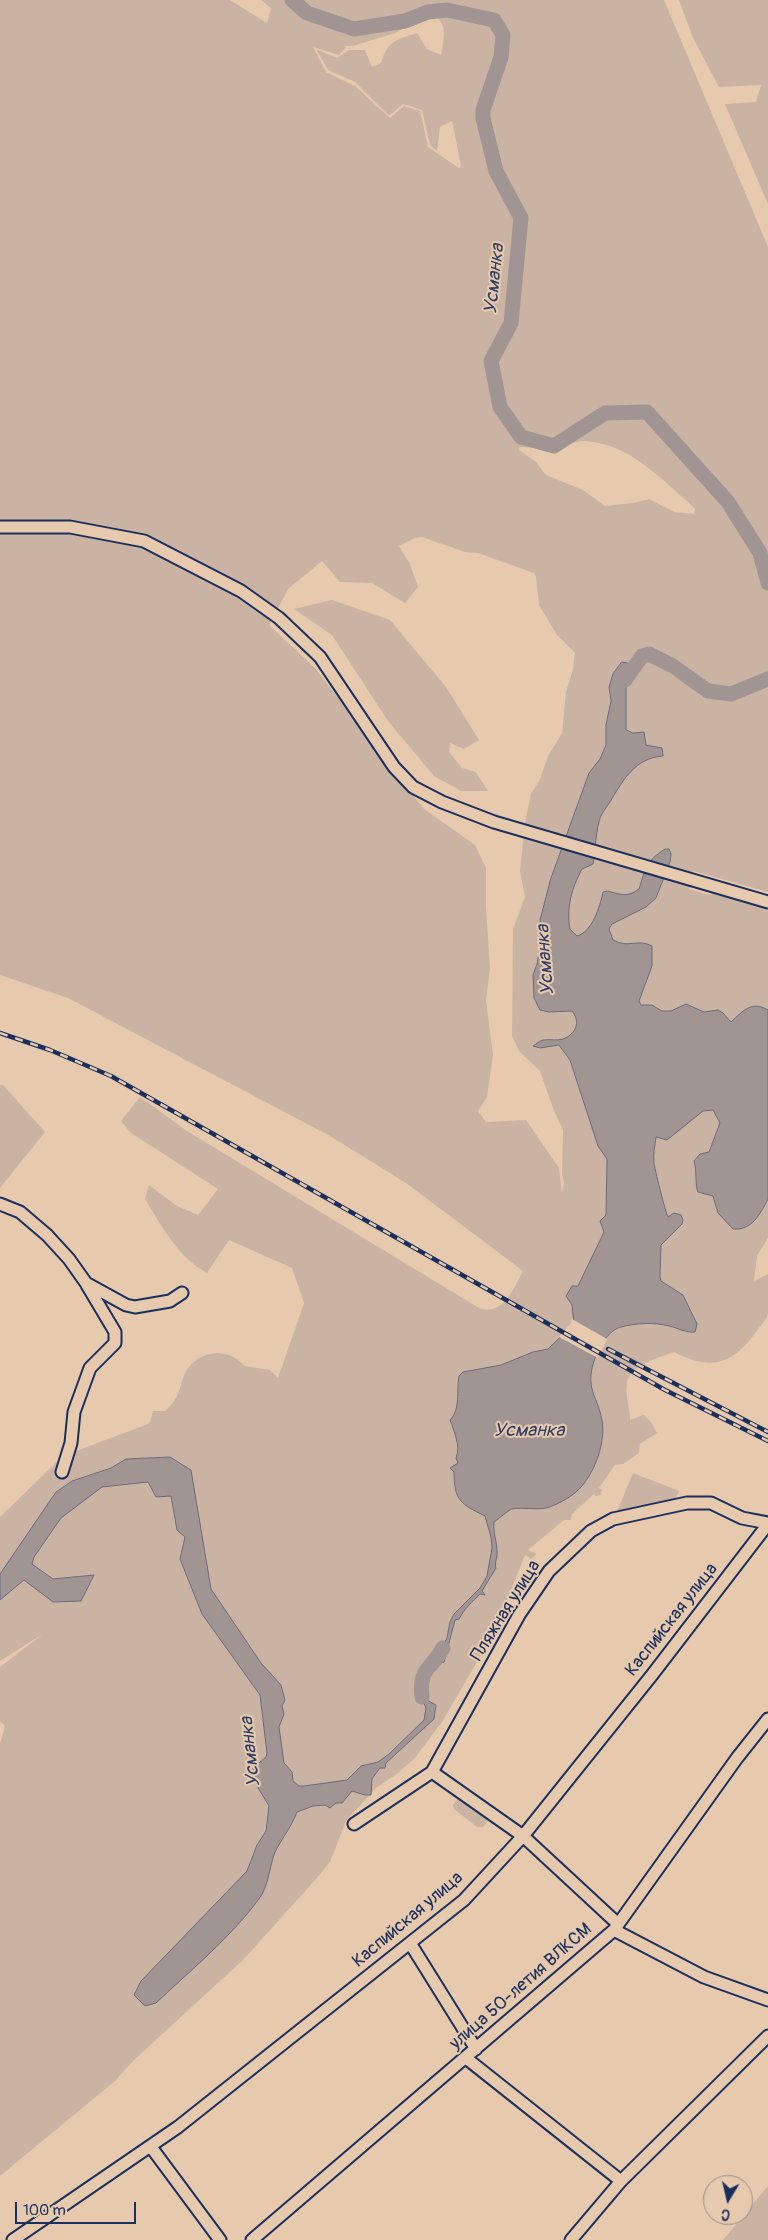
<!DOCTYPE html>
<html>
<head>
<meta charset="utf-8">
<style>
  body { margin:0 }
  #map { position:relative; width:768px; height:2240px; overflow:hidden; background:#e7caae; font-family:Pangolin,sans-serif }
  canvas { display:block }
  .north { position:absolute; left:703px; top:2175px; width:50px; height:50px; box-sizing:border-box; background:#e7caae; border:1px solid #958c8e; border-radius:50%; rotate:189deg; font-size:14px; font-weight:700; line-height:20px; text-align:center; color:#1b2f5e }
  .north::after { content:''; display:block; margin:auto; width:18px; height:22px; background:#1b2f5e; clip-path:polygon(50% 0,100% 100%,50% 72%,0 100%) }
  .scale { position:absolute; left:15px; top:2202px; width:121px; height:22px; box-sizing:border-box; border:2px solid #1b2f5e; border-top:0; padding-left:6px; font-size:15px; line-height:18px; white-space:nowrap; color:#1b2f5e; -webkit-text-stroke:4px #e7caae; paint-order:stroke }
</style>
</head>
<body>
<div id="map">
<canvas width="768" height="2240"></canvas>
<div class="north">С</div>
<div class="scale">100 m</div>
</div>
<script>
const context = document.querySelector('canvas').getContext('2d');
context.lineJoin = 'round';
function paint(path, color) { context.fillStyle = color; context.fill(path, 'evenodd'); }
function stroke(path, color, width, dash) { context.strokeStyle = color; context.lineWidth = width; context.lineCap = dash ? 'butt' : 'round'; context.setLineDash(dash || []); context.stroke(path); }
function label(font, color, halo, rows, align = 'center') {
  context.font = font + ' Pangolin,sans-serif'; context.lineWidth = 4; context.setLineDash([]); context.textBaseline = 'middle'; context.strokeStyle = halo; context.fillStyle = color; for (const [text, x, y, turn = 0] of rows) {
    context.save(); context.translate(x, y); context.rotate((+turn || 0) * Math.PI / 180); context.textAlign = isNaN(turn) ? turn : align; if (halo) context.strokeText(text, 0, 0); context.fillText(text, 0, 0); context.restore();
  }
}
paint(new Path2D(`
  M0,0H230L267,23L271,8L261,0H664L768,247V892L693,871L689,889L709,895L716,891L759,901L768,911V1238L757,1256L754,1281L768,1274C768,1287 768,1301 768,1313C767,1320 759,1327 756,1332C732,1365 710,1371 674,1352C659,1358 628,1365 627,1384C625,1396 630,1408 630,1420L644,1415L651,1422L657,1433L640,1444L639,1453L623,1464L615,1465L599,1488L602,1490L601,1495L595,1496L594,1494L572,1514L571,1520H564L528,1550L535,1553L536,1555L531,1559L525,1555L494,1633L442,1722L414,1759L398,1773L376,1788L346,1821L330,1862L316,1879L243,1960L134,2060L115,2081L0,2176V1744L5,1726L0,1721V1667L43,1634L0,1661V1517L63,1456L148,1424L150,1422L153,1411H165C185,1394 177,1382 189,1367C203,1349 231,1349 244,1366L270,1370L278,1378L304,1303L292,1268L229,1240L207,1273C178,1257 162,1227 145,1199L149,1185L177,1206L198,1215L218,1189L131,1133L121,1121L140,1097L187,1131L479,1308C504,1316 513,1289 523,1271L406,1183L330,1136L68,998L0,975ZM430,14C449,20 444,39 441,55L427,49L417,33C396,40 388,40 381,63L372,67L365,50H349L337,58L316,49L328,70L355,82L389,116L403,104L422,110L430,145L437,151L440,127L452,121L461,166L459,168L428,147L420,111L404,106L390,118L355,86L326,72L313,47L339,55L346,47L344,46H353L395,33ZM582,441C626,442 656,474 688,502L695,509L694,514L674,512L649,499L633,503L605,506L583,490L546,475L535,461L519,450L520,447L549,448ZM422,537L465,552L478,553L534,573L536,577L539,605L557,635L575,653L573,669L566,692L562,733L548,756L540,779L531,794L525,823L520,871L525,897L513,929L512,1036L519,1051L540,1071L554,1111L563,1130L562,1174L564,1183L562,1193L559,1168L526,1120L486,1122L478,1111L487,1097L493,1055L486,1000L490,969L486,907V868L475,845L424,809L316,669L269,625L288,589L322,561L340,582L372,583L405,603L418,587L410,564L399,546L415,538Z
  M679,0H768V204L725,104L756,102L761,85L719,87L693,38Z
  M332,600L390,620L446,687L479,740L464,749L450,743L449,752L462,768L476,772L488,791H461L434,776L388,721L332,635L294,609Z
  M0,1085H3L45,1132L0,1188Z
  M633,1473L679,1491L673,1504L616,1514Z
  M459,1797L488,1814L489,1819L483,1827H477L454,1809L453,1805Z
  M768,2186V2240H723Z`), '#cab3a2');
const water = new Path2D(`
  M622,662L638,665L626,683V730L633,733L644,732L646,745L662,748L663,756C635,758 623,780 610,802C606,808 600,815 599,822C595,836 596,850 593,864L582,869C572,888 566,907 570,929L577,936C592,932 600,907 603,892L607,891C620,894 627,898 639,889C646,868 645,862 665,849H669L671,854L670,862L656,898L646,907L612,924L609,929L613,940C629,949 637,938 652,946V966L639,1001L641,1005H652L662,1011H671L686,1004L704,1012L718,1010L723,1013L731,1022C742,1012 751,1000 768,1010V1199C760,1214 752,1231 733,1229L718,1213L713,1196L698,1192C695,1187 697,1170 694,1161L700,1154L709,1152L720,1123L713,1110L703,1111L667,1140L656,1137C655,1145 653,1154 654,1162C654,1167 666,1214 668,1217L674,1213L681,1215L683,1220L682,1224L661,1245L660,1277L661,1281L683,1295L697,1324L695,1332C686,1333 678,1328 669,1326C654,1322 636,1323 621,1327C602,1332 589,1366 591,1383C592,1394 599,1405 601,1416C608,1439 594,1477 576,1492C569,1498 555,1506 546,1508C537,1510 522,1507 512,1509C507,1511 500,1518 494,1522C493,1533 497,1542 497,1551C498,1558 494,1562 496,1568L482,1591L485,1595L480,1594C472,1602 465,1608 459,1619L455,1620L444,1662C440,1664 435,1663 432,1666C424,1676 425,1688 427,1700L436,1705L434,1719L386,1763L385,1768H380L372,1779L371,1795H365L352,1791L342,1803H336L330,1808L325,1805L313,1806L297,1812C292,1826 282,1838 275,1852C269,1867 269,1886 259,1899C230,1938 191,1970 156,2003L145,2006L134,1995L141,1981L247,1871L257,1845L266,1831L269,1806L257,1786L253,1768L266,1757L267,1753L260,1695L202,1614L180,1559L185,1537L177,1530L171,1496L156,1497L148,1482L102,1487L61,1518L34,1557L32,1564L53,1579L94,1575L81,1601L53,1602L24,1580L0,1600V1574L56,1492L72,1481L111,1468L126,1459L170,1457L191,1470L211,1589L261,1663L281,1685L285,1700L282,1706L284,1714L279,1727L284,1763L292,1772L293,1781L299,1786H304L347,1780L361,1766L378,1762L389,1754L424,1720L426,1708L421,1696L419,1683L447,1638L450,1622L454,1614L480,1588L487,1576L492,1548L491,1537L485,1516C461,1504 454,1501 454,1472L450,1468L458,1463L456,1458C461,1446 454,1431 450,1420C461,1409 456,1391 459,1376L463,1372L501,1365L533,1352L548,1349L574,1324L572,1305L566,1296L572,1286H578L604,1232L600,1221L606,1215L607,1159L598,1146L570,1060L559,1045L540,1048L533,1046C536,1044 540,1041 543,1040C550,1039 557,1041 563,1039C576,1034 581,1022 572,1011L549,1012L540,1010L534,998L533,975L537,964L541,942L540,920L551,878L589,773L600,759L606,745V725L611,701L609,687L613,674Z`);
paint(water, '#a19593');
stroke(water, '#6b6c7e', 1);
paint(new Path2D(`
  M572,1319L607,1339L598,1358L559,1337L571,1323Z`), '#e7caae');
stroke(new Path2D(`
  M292,0L307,13L354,29L405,21L428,12L447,10L494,20L503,35L501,57L483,110V118L496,171L521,218L511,323L491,361L500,407L521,437L554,446L605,413L647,412L728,502L760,553L768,583
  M625,680L642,656L649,654L673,666L708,691L731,694L768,679
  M422,1697C419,1666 431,1671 443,1648`), '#a19593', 15);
const minor = new Path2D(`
  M0,527H70L144,541L241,591L279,618L320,657L394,767L413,787L442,802L494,822L768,902
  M0,1204L20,1212L47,1235L69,1259L86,1283L126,1305L135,1307L170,1301L182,1293
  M62,1472L71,1443L74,1412L90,1368L115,1343V1332L87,1285
  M432,1772L523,1836L618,1924
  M354,1824L432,1772L519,1615L549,1571L591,1531L613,1519L687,1503H711L742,1518L768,1523
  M614,1930L704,1977L768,2000
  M410,1943L476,2049
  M466,2058L621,2181
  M151,2147L220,2240
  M13,2240L178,2127L464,1900L523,1836L652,1675L768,1524
  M252,2240L614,1930L737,1758L768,1719
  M571,2240L621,2181L768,2036`);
stroke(minor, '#1b2f5e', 15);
stroke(minor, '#e7caae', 11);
const rail = new Path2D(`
  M0,1033L50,1050L111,1076L665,1390L768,1441
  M608,1349L768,1432`);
stroke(rail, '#1b2f5e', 4.5);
stroke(rail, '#e7caae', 2.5, [8]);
label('18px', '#1b2f5e', '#e7caae', [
  ["Пляжная улица",506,1611,-58],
  ["Каспийская улица",672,1620,-52],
  ["Каспийская улица",408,1920,-40],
  ["улица 50-летия ВЛКСМ",521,1987,-41]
]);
label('italic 19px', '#2f3e66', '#e7caae', [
  ["Усманка",495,279,-84],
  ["Усманка",546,960,-94],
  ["Усманка",529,1431],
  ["Усманка",251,1752,-96]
]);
</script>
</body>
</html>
